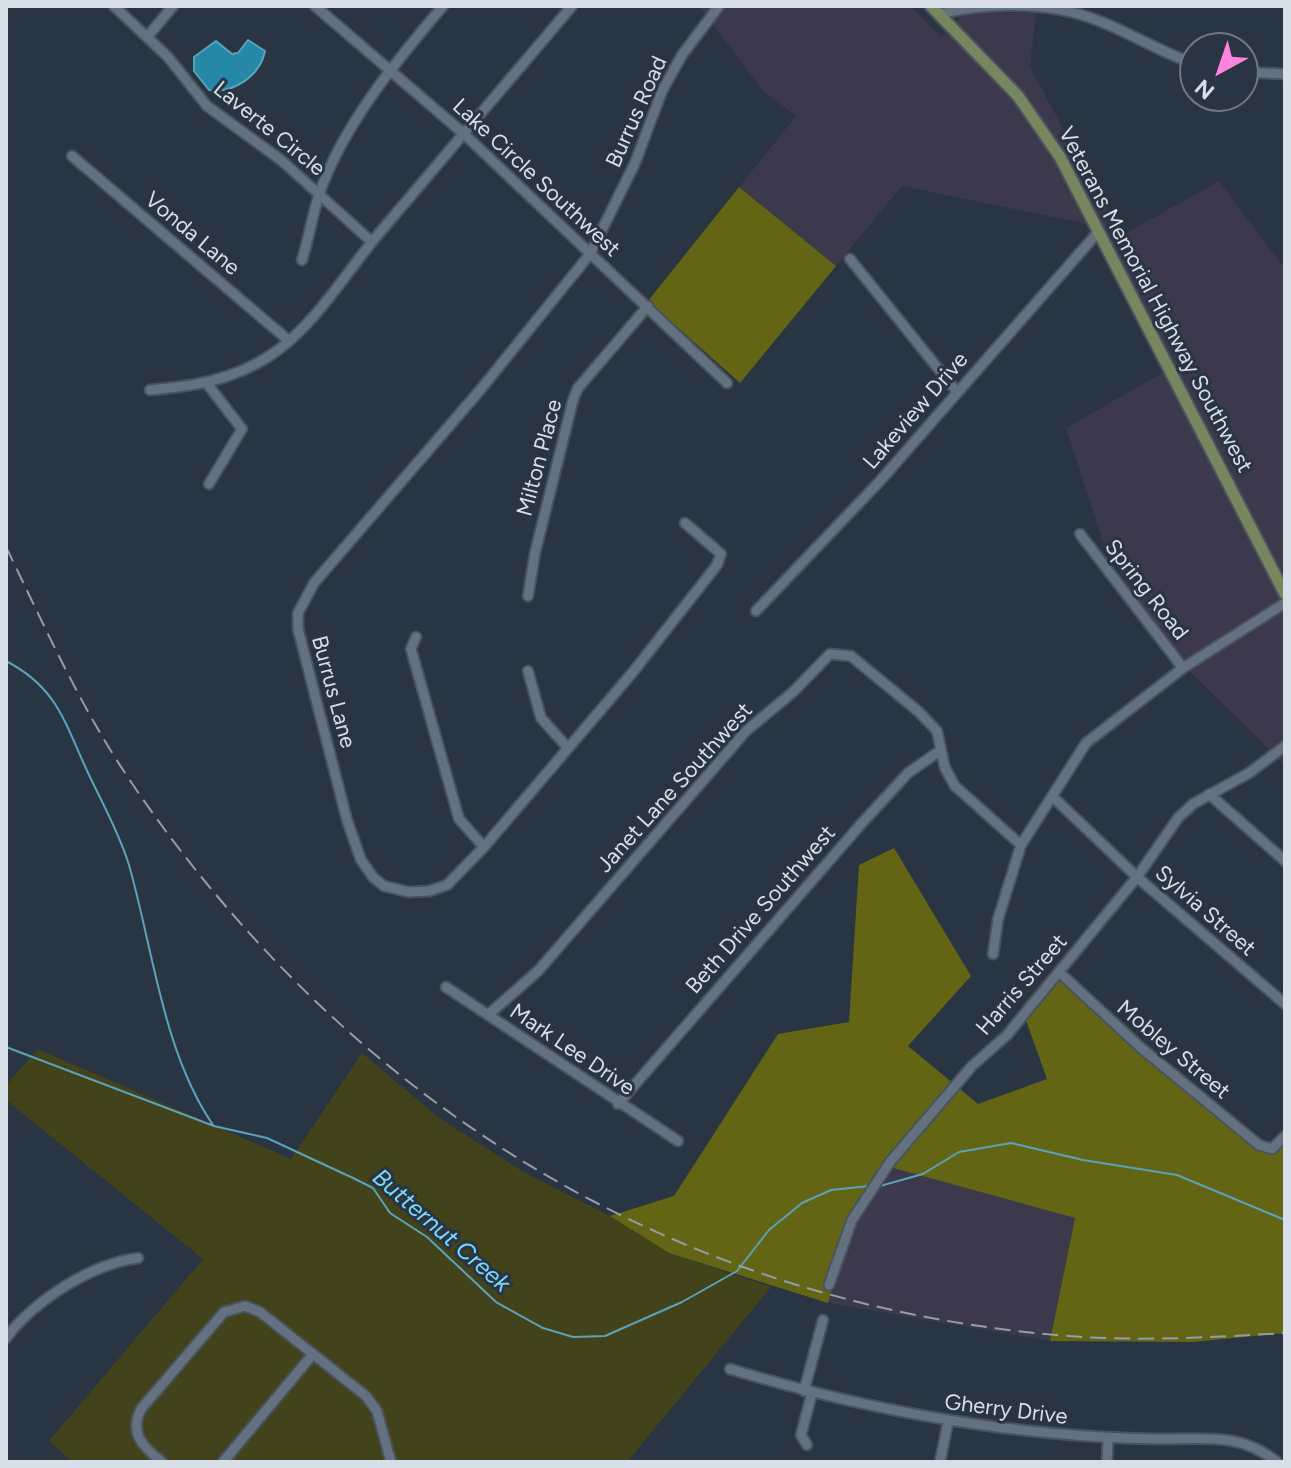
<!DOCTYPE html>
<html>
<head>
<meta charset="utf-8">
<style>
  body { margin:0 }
  #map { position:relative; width:1291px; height:1468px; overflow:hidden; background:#293543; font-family:Figtree,sans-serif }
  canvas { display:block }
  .frame { position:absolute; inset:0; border:8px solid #d7dfe8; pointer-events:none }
  .north { position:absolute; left:1179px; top:32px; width:80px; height:80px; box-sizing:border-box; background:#293543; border:2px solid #6f7985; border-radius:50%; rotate:220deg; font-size:22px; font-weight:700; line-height:32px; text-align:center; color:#d7dfe8 }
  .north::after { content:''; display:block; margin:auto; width:28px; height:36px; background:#fe85df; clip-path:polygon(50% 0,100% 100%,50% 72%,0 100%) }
</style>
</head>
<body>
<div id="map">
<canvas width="1291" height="1468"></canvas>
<div class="frame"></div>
<div class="north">N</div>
</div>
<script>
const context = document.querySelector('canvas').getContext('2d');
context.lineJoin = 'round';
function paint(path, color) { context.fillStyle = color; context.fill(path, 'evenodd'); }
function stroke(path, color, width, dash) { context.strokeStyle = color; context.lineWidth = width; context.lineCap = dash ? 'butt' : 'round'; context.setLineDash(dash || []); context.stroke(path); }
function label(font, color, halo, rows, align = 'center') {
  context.font = font + ' Figtree,sans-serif'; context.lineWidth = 6; context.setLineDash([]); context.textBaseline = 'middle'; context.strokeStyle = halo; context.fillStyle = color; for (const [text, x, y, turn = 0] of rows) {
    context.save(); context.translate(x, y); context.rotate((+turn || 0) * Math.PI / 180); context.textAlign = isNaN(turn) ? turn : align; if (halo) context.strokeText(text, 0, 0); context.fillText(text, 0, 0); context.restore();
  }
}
paint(new Path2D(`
  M699,6H911L941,37L967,12L1036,13L1030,67L1121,236L1219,181L1285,269V765L1173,655L1105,548L1066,428L1169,369L1091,225L902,186L836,266L739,187L796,116L763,91Z
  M885,1166L1075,1218L1050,1341L828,1303L845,1243Z`), '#3b394b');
paint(new Path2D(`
  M38,1049L291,1159L362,1053L438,1117L525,1173L610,1216L669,1253L771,1287L627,1462H73L49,1441L203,1259L6,1100V1085Z`), '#42431a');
paint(new Path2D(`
  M739,187L836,266L740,383L648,301Z
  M894,848L971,976L908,1046L978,1104L1047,1079L1023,1012L1057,971L1085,1002L1258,1151L1285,1146V1333L1193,1342L1050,1341L1075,1218L886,1166L845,1243L828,1303L669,1253L610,1216L674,1196L778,1034L849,1022L859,865Z`), '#636514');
const water = new Path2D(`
  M248,40L265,51C260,76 233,94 209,90L194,71V57L216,41L232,54L238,53Z`);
paint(water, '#2688a7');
stroke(water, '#5ba2ba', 2);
stroke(new Path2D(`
  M6,661C54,686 63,717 84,764C99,798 118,829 129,865C153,949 163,1052 213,1125
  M6,1047L214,1126L267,1138L353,1178L373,1188L390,1213L427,1237L496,1302L543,1328L573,1337L605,1336L682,1302L737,1271L769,1230L802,1203L831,1190L869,1186
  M880,1186L923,1174L959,1152L1011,1143L1083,1160L1177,1175L1285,1220`), '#5ba2ba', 2);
const minor = new Path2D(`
  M114,6L168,57L207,106L281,160L372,242
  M315,6L463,133L727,383
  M940,14C982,4 1032,2 1075,13C1117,24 1154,50 1195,64
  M148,36L173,6
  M1243,72L1285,74
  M72,156L288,340
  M850,259L957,392
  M302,260C309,238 312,216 319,195C342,126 397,60 443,6
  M208,385L242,429L209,484
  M150,390C195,386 233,380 271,355C314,326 343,277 376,237C441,160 507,83 572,6
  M1080,534L1183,668
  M528,596L535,553L573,400L578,388L648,306
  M756,611L880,481L1099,231
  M416,637L411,649L459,819L484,847L447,885L429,891L409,892L384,886L373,877L361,860L347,820L298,629V613L314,583L481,389L590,254L635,163L662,91L682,55L719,6
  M528,671L541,718L568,748
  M1209,794L1285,861
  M1052,796L1137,877L1285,1004
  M484,847L633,672L717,565L721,554L685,523
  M993,954L998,919L1021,845L1086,743L1183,668L1285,603
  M1059,972L1140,1047L1259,1145L1272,1149L1285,1136
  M446,987L678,1141
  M488,1015L538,971L746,731L793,692L830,654L851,656L919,712L937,731L945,768L955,786L1021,845
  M618,1104L862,823L908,773L941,750
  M829,1285L852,1220L890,1162L972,1066L1007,1035L1137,877L1178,818L1193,804L1249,773L1285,746
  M6,1338C35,1300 91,1264 138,1258
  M730,1369C869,1411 1010,1436 1155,1439C1201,1440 1240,1431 1277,1462
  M804,1391L823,1320
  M807,1445L801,1435L812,1393
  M162,1462C143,1447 129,1434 141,1409L224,1312L245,1306L260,1312L366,1396L377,1411L391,1462
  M223,1462L313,1354
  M940,1462L948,1422
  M1107,1462L1108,1438`);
const major = new Path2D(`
  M931,6L1018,96L1060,157L1285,594`);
stroke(minor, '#49535e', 13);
stroke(major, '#49535e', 15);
stroke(minor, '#637180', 9);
stroke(major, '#76865f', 11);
stroke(new Path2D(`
  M6,547C44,625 79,704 127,776C348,1106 684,1311 1083,1337C1151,1341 1217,1337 1285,1333`), '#949ea9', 2, [16, 8]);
label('22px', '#d7dfe8', '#293543', [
  ["Burrus Road",637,112,-66],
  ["Laverte Circle",269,129,39],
  ["Lake Circle Southwest",536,178,43],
  ["Vonda Lane",192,234,40],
  ["Veterans Memorial Highway Southwest",1155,300,62],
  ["Lakeview Drive",916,411,-49],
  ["Milton Place",540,458,-75],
  ["Spring Road",1146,590,52],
  ["Burrus Lane",333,692,75],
  ["Janet Lane Southwest",675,788,-48],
  ["Beth Drive Southwest",761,910,-49],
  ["Sylvia Street",1205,911,41],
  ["Harris Street",1022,985,-49],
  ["Mark Lee Drive",572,1050,34],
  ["Mobley Street",1173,1050,40],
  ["Gherry Drive",1006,1410,7]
]);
label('italic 24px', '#7ad9fd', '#293543', [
  ["Butternut Creek",441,1231,41]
]);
</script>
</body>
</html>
